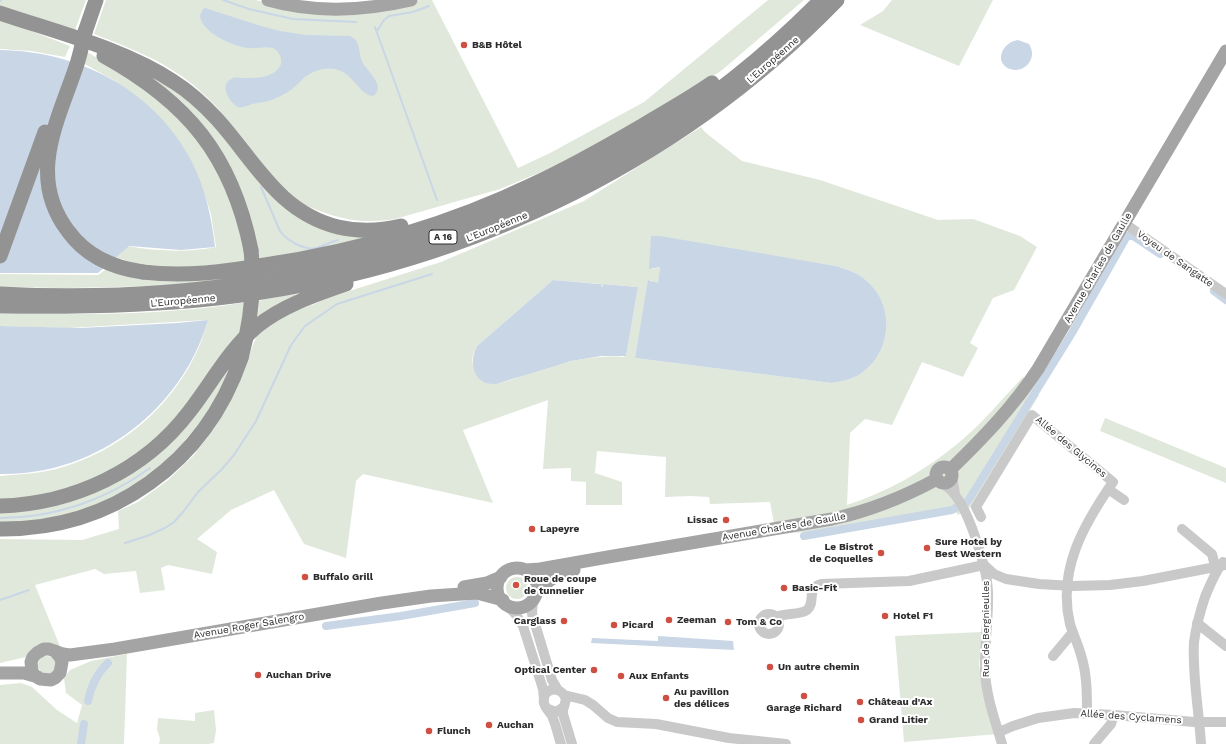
<!DOCTYPE html>
<html>
<head>
<meta charset="utf-8">
<style>
  body { margin:0 }
  canvas { display:block; background:#fff }
</style>
</head>
<body>
<canvas width="1226" height="744"></canvas>
<script>
const context = document.querySelector('canvas').getContext('2d');
context.lineJoin = 'round';
function paint(path, color) { context.fillStyle = color; context.fill(path, 'evenodd'); }
function stroke(path, color, width, dash) { context.strokeStyle = color; context.lineWidth = width; context.lineCap = dash ? 'butt' : 'round'; context.setLineDash(dash || []); context.stroke(path); }
function label(font, color, halo, rows, align = 'center') {
  context.font = font + ' "Work Sans",sans-serif'; context.lineWidth = 4; context.setLineDash([]); context.textBaseline = 'middle'; context.strokeStyle = halo; context.fillStyle = color; for (const [text, x, y, turn = 0] of rows) {
    context.save(); context.translate(x, y); context.rotate((+turn || 0) * Math.PI / 180); context.textAlign = isNaN(turn) ? turn : align; if (halo) context.strokeText(text, 0, 0); context.fillText(text, 0, 0); context.restore();
  }
}
paint(new Path2D(`
  M0,0H86L74,33L0,7Z
  M106,0H256L288,9L355,13L420,0H432L518,168L550,153L644,102L768,0H804L721,71L615,137L553,167L500,189L395,219C363,224 342,220 312,208C307,206 300,204 296,201C286,194 271,174 263,164C242,138 223,111 198,89C169,63 130,48 94,34Z
  M892,0H993L959,66L860,25L883,11Z
  M0,20H3L70,46L65,57L31,51L0,49Z
  M87,52L138,81L165,103L207,149L232,201L247,262L177,268L133,263L116,257L127,246C156,251 187,253 216,247L211,214L202,187L194,167L181,144L163,122L113,80L83,63Z
  M151,73L207,114L268,190L363,235V241L258,262L239,185L151,77Z
  M701,127L706,133L742,161L820,180L938,220L973,219L1020,236L1037,247L1014,290L993,298L970,343L978,348L963,377L922,362L892,425L865,419L850,433L847,505C887,492 924,471 956,445C981,425 1001,400 1023,377L1039,395L971,507L958,515L952,508L821,531L776,534L770,502L710,504L709,497L691,496L665,497L666,457L597,451L595,473L622,482V505H586V482L571,481V468L543,469L548,400L463,430L493,503L363,474L356,481L346,558L304,544L274,490L231,510L197,539L217,552L212,574L168,565L161,568L165,590L140,593L136,571L104,574L95,569L35,585L61,649L0,663V539L82,540L119,529L118,511L138,502L168,480L193,456L214,429L235,391L257,335L285,313L312,305L327,298L441,262L584,201ZM653,236L836,266C845,269 854,271 862,277C894,299 895,348 863,372C854,379 844,381 832,383L635,358L647,291L650,280L658,284L660,267L652,269ZM553,280L601,284V287H603L604,284L638,287L626,355L624,357C595,355 567,361 538,370C523,375 507,383 491,384C476,371 466,366 477,346Z
  M108,268L239,278L161,286L65,288L0,287V274L98,275Z
  M295,294V299L256,321L258,314L259,301L264,299Z
  M247,302L243,334L163,434L128,461L86,483L39,495L16,499H0V476C24,474 49,473 72,464C127,445 174,403 198,349C202,340 205,330 208,320L68,328L0,326V314C82,314 166,316 247,302Z
  M230,362L222,396L157,474L72,517L0,525V510L135,468Z
  M1105,418L1226,468V483L1100,431Z
  M506 588a11 11 0 1 1 22 0a11 11 0 1 1-22 0Z
  M982,632L979,666L990,711L998,734L904,742L895,636Z
  M127,654L124,744H0V685L21,683L32,687L57,710L77,723L82,705L66,693L64,678L70,670L91,661Z
  M38 665a9 9 0 1 1 18 0a9 9 0 1 1-18 0Z
  M214,710L216,730L214,743L208,744H159L160,739L157,729L158,718L195,721V713Z`), '#e0e8db');
paint(new Path2D(`
  M205,8L261,26L280,31L306,35L350,36L356,40C360,47 359,54 362,61C365,70 388,86 373,96C356,96 352,59 316,71C302,76 302,82 292,89C284,95 274,100 264,102C260,103 256,103 252,104C248,105 242,109 238,107C229,102 218,84 233,78C237,77 241,78 245,78C257,78 271,78 279,68C280,66 282,63 281,60C281,55 277,50 273,48C265,46 257,49 248,48C233,46 200,32 200,15L203,9Z
  M1018,40L1029,44C1032,49 1033,54 1031,59C1023,79 993,69 1003,50C1007,44 1011,41 1018,40Z
  M0,50C79,51 155,90 192,162C205,187 212,219 215,247L181,250L129,246L98,273H0Z
  M651,236H660L836,266C845,269 854,271 862,277C894,299 895,348 863,372C854,379 844,381 832,383L635,358L648,280L658,283L660,267L649,269Z
  M553,280L599,284H601V287H603V284L638,287L626,356H601L571,361L496,384C474,386 468,363 477,346Z
  M208,320C182,410 95,476 0,474V326L80,328L178,323Z
  M658,636L733,641L734,650L591,643L592,638L658,641Z`), '#c9d6e6');
stroke(new Path2D(`
  M223,0L249,9L293,19L356,22
  M0,1L1,0
  M375,27L437,200
  M377,31L384,20L389,16L413,12L429,6
  M261,187L280,231C286,240 305,251 316,248C324,246 330,242 338,240
  M0,518C54,518 106,500 150,468
  M125,543L147,536L165,528L174,522L183,512L198,492L221,470L234,455L256,421L291,345L305,326L337,304L432,274
  M0,600L29,590`), '#c9d6e6', 2);
stroke(new Path2D(`
  M1214,291L1226,300
  M804,536L952,510L968,501L1072,333L1127,236H1133L1160,254
  M326,626L401,616L475,603
  M88,701C91,686 96,674 108,663
  M81,744L84,724`), '#c9d6e6', 8);
stroke(new Path2D(`
  M1124,223L1226,294
  M952,476L955,494
  M942,483C946,486 952,490 955,495C970,514 987,568 988,592C989,618 984,644 985,671C986,696 995,720 1002,744
  M1108,489L1124,500
  M981,517L976,507L1032,415L1113,482C1084,524 1057,570 1070,624C1073,634 1078,644 1081,655C1087,674 1087,693 1087,713
  M1182,529L1212,554L1215,566
  M533,599L532,614L552,680L558,690
  M507,605L517,616L523,626L543,689L544,699
  M759 624a10 10 0 1 1 20 0a10 10 0 1 1-20 0Z
  M776,617C784,613 801,615 807,610C816,603 806,588 821,584L909,581L984,565L994,574L1006,579L1039,584L1073,586L1110,585L1143,581L1226,565
  M1197,623L1226,646
  M1053,656L1073,632
  M564,695L585,700L593,705L608,718L617,722L656,724L729,738L786,744
  M563,708V714L572,744
  M548,709L556,712L564,707L566,699C561,684 541,688 544,703C545,708 550,712 552,716C556,725 558,735 561,744
  M999,732L1013,726L1038,718L1074,713L1114,715L1194,722H1226
  M1094,744L1111,724L1114,715
  M1201,744C1199,710 1192,676 1194,642C1196,627 1200,612 1205,597C1210,585 1215,572 1223,562`), '#c9c9c9', 10);
stroke(new Path2D(`
  M268,0C314,13 364,11 411,0
  M936 475a8 8 0 1 1 16 0a8 8 0 1 1-16 0Z
  M950,470C982,439 1013,407 1038,369L1226,51
  M497 588a20 20 0 1 1 40 0a20 20 0 1 1-40 0Z
  M526,570L540,569L608,557L832,519C869,511 904,497 937,479
  M464,587L487,583L501,577
  M537,592C548,580 558,574 574,570
  M55,651L60,657L62,662L60,673L55,678L51,680L40,679L35,676L32,671L31,662L33,657L37,653L44,649H49L63,654L70,655L115,649L382,603L431,596L477,593L503,600
  M0,673H24L38,677`), '#a4a4a4', 13);
stroke(new Path2D(`
  M0,13C56,32 125,49 174,82C190,92 204,105 217,119C255,161 278,212 338,227C359,232 380,231 401,226
  M85,32L96,0
  M104,56C187,102 232,155 251,250
  M143,272C184,277 225,272 265,265C358,251 449,225 534,184C571,167 606,147 642,126C665,112 689,99 712,83
  M0,294C305,310 603,221 821,0
  M0,306C72,307 145,306 217,298C451,272 672,170 837,0
  M0,506C73,504 144,471 189,412C211,384 228,351 256,327C282,306 314,295 346,284
  M0,529C112,530 205,463 241,358`), '#939393', 15);
stroke(new Path2D(`
  M85,32C82,44 80,56 76,67C57,123 27,177 68,231C86,256 114,268 143,272
  M0,256L45,132
  M241,358C251,322 255,287 251,250`), '#939393', 15);
for (const [x, y, r, color] of [
  [464,45,4,"#ce5043"],
  [726,520,4,"#ce5043"],
  [532,529,4,"#ce5043"],
  [927,548,4,"#ce5043"],
  [881,553,4,"#ce5043"],
  [305,577,4,"#ce5043"],
  [516,585,4,"#ce5043"],
  [784,588,4,"#ce5043"],
  [885,616,4,"#ce5043"],
  [669,620,4,"#ce5043"],
  [564,621,4,"#ce5043"],
  [728,622,4,"#ce5043"],
  [614,625,4,"#ce5043"],
  [770,667,4,"#ce5043"],
  [594,670,4,"#ce5043"],
  [258,675,4,"#ce5043"],
  [621,676,4,"#ce5043"],
  [804,696,4,"#ce5043"],
  [666,698,4,"#ce5043"],
  [860,702,4,"#ce5043"],
  [861,720,4,"#ce5043"],
  [489,725,4,"#ce5043"],
  [429,731,4,"#ce5043"]
]) { const dot = new Path2D(); dot.arc(x, y, r, 0, 2 * Math.PI); context.fillStyle = color; context.fill(dot); stroke(dot, '#fff', 1.5); }
for (const [x, y, w] of [
  [443,237,28]
]) { const box = new Path2D(); box.roundRect(x - w / 2, y - 7, w, 14, 3); context.fillStyle = '#fff'; context.fill(box); stroke(box, '#2c2c2c', 1); }
label('bold 9px', '#2c2c2c', null, [
  ["A 16",443,237]
]);
label('bold 10px', '#2c2c2c', '#fff', [
  ["B&B Hôtel",472,45],
  ["Lissac",718,520,"right"],
  ["Lapeyre",540,529],
  ["Sure Hotel by",935,542],
  ["Best Western",935,554],
  ["Le Bistrot",873,547,"right"],
  ["de Coquelles",873,559,"right"],
  ["Buffalo Grill",313,577],
  ["Roue de coupe",524,579],
  ["de tunnelier",524,591],
  ["Basic-Fit",792,588],
  ["Hotel F1",893,616],
  ["Zeeman",677,620],
  ["Carglass",556,621,"right"],
  ["Tom & Co",736,622],
  ["Picard",622,625],
  ["Un autre chemin",778,667],
  ["Optical Center",586,670,"right"],
  ["Auchan Drive",266,675],
  ["Aux Enfants",629,676],
  ["Au pavillon",674,692],
  ["des délices",674,704],
  ["Château d'Ax",868,702],
  ["Garage Richard",804,708,"center"],
  ["Grand Litier",869,720],
  ["Auchan",497,725],
  ["Flunch",437,731]
], 'left');
label('10px', '#2c2c2c', '#fff', [
  ["L'Européenne",773,60,-41],
  ["L'Européenne",497,227,-22],
  ["Voyeu de Sangatte",1175,259,35],
  ["Avenue Charles de Gaulle",1098,268,-60],
  ["L'Européenne",183,301,-5],
  ["Allée des Glycines",1071,447,40],
  ["Avenue Charles de Gaulle",784,527,-10],
  ["Avenue Roger Salengro",249,626,-10],
  ["Rue de Bergnieulles",986,629,-90],
  ["Allée des Cyclamens",1131,717,4]
]);
</script>
</body>
</html>
